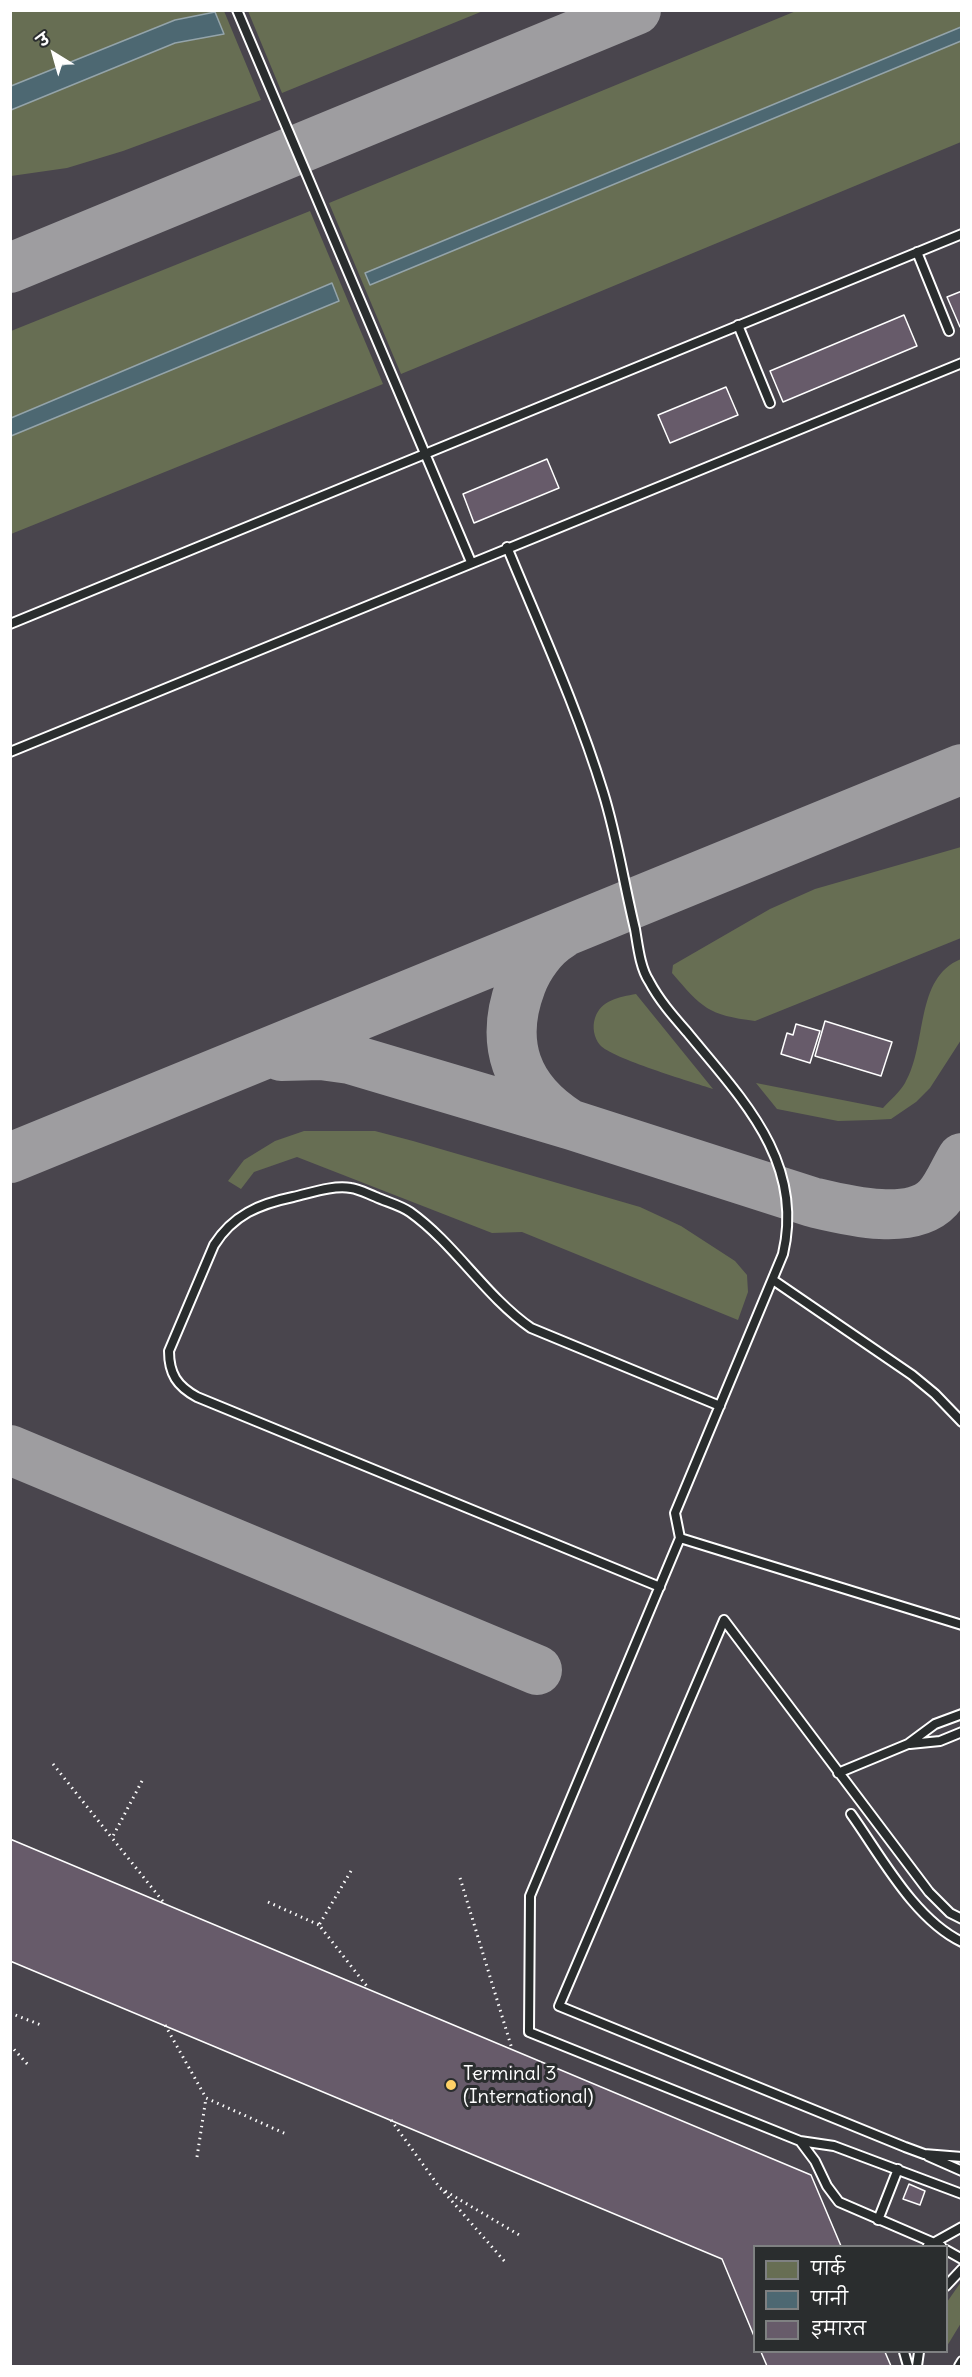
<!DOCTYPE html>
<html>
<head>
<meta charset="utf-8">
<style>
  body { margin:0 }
  #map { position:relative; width:972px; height:2377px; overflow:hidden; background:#3c3b40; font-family:Delius,"Playpen Sans Deva",sans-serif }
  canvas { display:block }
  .frame { position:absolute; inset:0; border:12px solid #fff; pointer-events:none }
  .legend { position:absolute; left:753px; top:2245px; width:195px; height:108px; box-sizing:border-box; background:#2a2d2e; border:2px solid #7f8182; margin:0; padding:8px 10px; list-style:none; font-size:18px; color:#fff }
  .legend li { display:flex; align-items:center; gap:12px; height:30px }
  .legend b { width:30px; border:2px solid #7f8182 }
  .north { position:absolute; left:24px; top:24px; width:60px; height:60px; -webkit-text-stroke:4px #2a2d2e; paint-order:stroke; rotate:323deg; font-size:16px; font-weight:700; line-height:24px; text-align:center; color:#fff }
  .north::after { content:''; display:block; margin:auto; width:21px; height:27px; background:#fff; clip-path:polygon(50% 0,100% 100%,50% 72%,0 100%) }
</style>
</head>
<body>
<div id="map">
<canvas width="972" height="2377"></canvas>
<div class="frame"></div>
<ul class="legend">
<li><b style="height:16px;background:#676e53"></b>पार्क</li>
<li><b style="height:16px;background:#4d6872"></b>पानी</li>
<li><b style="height:16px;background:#675b6a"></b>इमारत</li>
</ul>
<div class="north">उ</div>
</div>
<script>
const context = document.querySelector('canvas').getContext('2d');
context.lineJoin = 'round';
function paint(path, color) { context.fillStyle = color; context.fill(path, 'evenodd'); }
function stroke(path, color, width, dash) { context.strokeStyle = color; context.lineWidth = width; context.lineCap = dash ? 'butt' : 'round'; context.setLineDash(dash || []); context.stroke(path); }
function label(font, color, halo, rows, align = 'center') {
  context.font = font + ' Delius,sans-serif'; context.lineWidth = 6; context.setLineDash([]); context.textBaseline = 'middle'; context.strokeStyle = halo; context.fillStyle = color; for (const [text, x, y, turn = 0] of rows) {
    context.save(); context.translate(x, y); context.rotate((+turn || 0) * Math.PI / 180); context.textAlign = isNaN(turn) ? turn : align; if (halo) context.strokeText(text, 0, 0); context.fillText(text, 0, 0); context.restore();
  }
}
paint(new Path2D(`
  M11,11H961V2366H11ZM754,2246H946V2352H754Z`), '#49454d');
paint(new Path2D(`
  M11,11H224L261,100L123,151L67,168L11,176Z
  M248,11H483L282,93Z
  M796,11H961V27L370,284L961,41V142L401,374L329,203Z
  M310,211L383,384L11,534V436L338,300L331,283L11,418V331Z
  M961,847V938L755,1021C708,1015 702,1008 672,973L673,965L770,909L815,889Z
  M961,959V1040L930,1088L916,1102L891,1119L872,1120L838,1121L777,1109L756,1083L883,1108C890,1100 900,1092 905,1083C928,1044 914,978 961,959Z
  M636,994L713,1089C692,1082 611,1058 600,1045C594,1038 592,1027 595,1018C601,1000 619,997 636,994Z
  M304,1131H375L413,1141L640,1207L681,1226L735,1261L747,1275L748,1292L738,1320L522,1232L492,1233L297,1157L254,1172L241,1189L228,1181L244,1160L275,1141Z
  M961,2282V2323L947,2346V2302Z`), '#676e53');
const water = new Path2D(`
  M215,12L224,34L175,43L11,110V86L175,20Z
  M961,27V41L370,285L365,273Z
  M332,283L339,301L11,436V418Z`);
paint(water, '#4d6872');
stroke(water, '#94a4aa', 1.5);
stroke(new Path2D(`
  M10,268L636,10
  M560,935C543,945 528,966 521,985C499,1043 516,1090 568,1123
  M281,1056L321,1055L350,1059L572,1125L812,1202C846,1210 911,1227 938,1198C948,1187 954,1171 962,1158
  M10,1158L962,769
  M10,1450L537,1670`), '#9e9da0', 50);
const building = new Path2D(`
  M962,291V327H960L947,297Z
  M904,315L917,346L783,402L770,371Z
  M726,387L738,415L670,443L658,415Z
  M547,459L559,488L474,523L463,494Z
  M825,1021L892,1042L881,1076L815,1056Z
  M796,1024L820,1031L810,1063L781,1054L787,1033L793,1035Z
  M10,1839L811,2175L841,2246H754V2336L722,2259L10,1961Z
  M909,2184L925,2191L920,2205L903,2199Z
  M761,2352H885L891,2366H767Z`);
paint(building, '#675b6a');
stroke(building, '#fff', 1.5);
const service = new Path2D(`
  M237,10L471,562
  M917,252L949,331
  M738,325L770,403
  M507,547C540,627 578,710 603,792C617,837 624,884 635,929C638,946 640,967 649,981C659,1000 673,1016 687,1032C741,1098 805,1161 783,1254L675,1513L680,1538L530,1896L529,2032L800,2141L834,2146L962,2194
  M10,624L962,234
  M10,752L962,363
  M773,1280L912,1375L935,1394L962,1422
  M680,1538L962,1625
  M660,1587L197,1397C177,1386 169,1374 169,1351L214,1245C233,1215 259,1204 293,1197C311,1193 332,1185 351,1188C359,1189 368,1194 376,1197C387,1202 400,1205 410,1212C455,1244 485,1296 531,1328L720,1406
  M910,1744L940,1741L962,1732
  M838,1773L908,1744L935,1724L962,1714
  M851,1814C881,1856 914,1919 962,1942
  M962,1919L950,1913L929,1892L724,1620L559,2006L905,2147L924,2154L962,2157
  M800,2141L815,2161L827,2186L839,2202L941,2246
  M928,2156L962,2171
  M878,2220L898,2169
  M928,2246L962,2227
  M946,2250L962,2259
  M946,2286L962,2269
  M904,2352L908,2366
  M917,2366L919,2352
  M959,2366L962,2361`);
stroke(service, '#fff', 12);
stroke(new Path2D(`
  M53,1764L112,1838
  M142,1781L112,1838L165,1904
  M351,1871L319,1925L369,1989
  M460,1878L512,2049
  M268,1902L319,1925
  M10,2013L41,2025
  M165,2025L206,2098L286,2134
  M10,2045L30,2067
  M391,2120L440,2188L521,2236
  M197,2157L206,2098
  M444,2192L506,2263`), '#fff', 3, [1.5, 4.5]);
stroke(service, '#2a2d2e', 8);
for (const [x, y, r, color] of [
  [451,2085,6,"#ffd166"]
]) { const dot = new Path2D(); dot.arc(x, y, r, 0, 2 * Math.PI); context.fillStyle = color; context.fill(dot); stroke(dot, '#2a2d2e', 2); }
label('20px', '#fff', '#2a2d2e', [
  ["Terminal 3",463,2074],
  ["(International)",463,2097]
], 'left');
</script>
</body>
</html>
